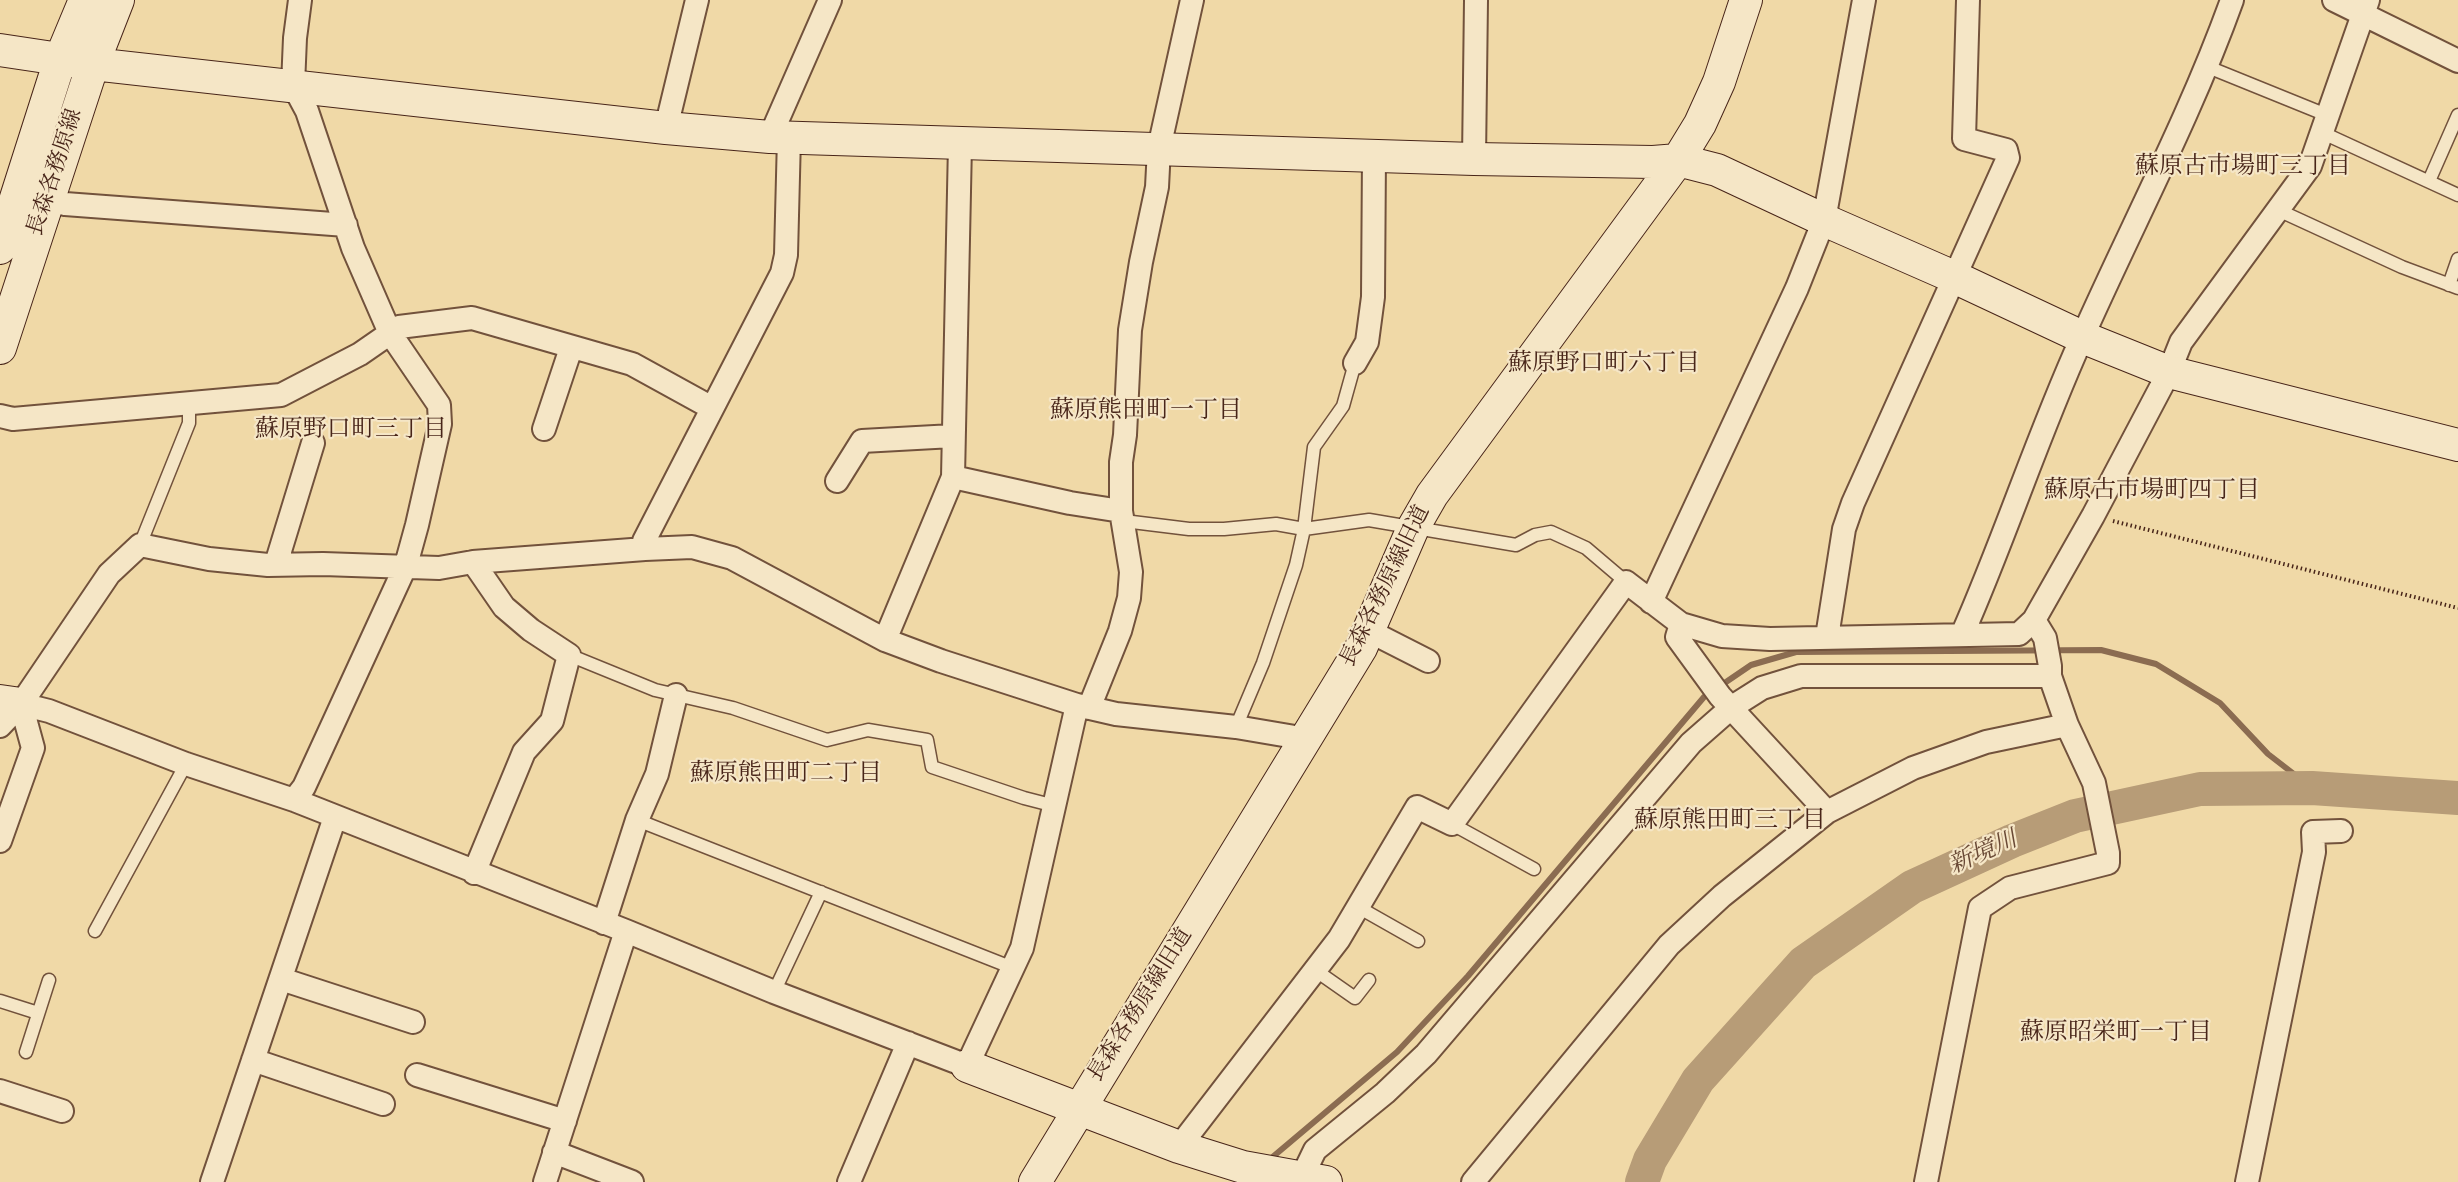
<!DOCTYPE html>
<html>
<head>
<meta charset="utf-8">
<style>
  body { margin:0 }
  canvas { display:block; background:#f0d9a7 }
</style>
</head>
<body>
<canvas width="2458" height="1182"></canvas>
<script>
const context = document.querySelector('canvas').getContext('2d');
context.lineJoin = 'round';
function stroke(path, color, width, dash) { context.strokeStyle = color; context.lineWidth = width; context.lineCap = dash ? 'butt' : 'round'; context.setLineDash(dash || []); context.stroke(path); }
function label(font, color, halo, rows, align = 'center') {
  context.font = font + ' "Sorts Mill Goudy","Noto Serif JP",serif'; context.lineWidth = 4.5; context.setLineDash([]); context.textBaseline = 'middle'; context.strokeStyle = halo; context.fillStyle = color; for (const [text, x, y, turn = 0] of rows) {
    context.save(); context.translate(x, y); context.rotate((+turn || 0) * Math.PI / 180); context.textAlign = isNaN(turn) ? turn : align; if (halo) context.strokeText(text, 0, 0); context.fillText(text, 0, 0); context.restore();
  }
}
stroke(new Path2D(`
  M1269,1160L1397,1052L1468,976L1704,697L1751,665L1796,652L2101,650L2156,664L2220,703L2268,754L2312,788`), '#8b6c51', 6);
stroke(new Path2D(`
  M1642,1182L1650,1160L1698,1080L1803,963L1912,887L2012,841L2075,816L2200,789L2312,788L2458,798`), '#b79c77', 34);
const lane = new Path2D(`
  M2208,67L2329,116
  M2323,133L2458,195
  M2429,181L2458,115
  M2278,210L2402,267L2458,288
  M2449,285L2458,259
  M1124,521L1189,529H1224L1276,524L1304,529L1369,520L1516,545L1535,535L1551,532L1586,548L1626,582
  M140,545L189,423V402
  M569,655L655,690L733,708L827,740L868,730L927,740L932,767L1024,798L1055,806
  M1236,727L1263,663L1296,565L1304,529L1314,447L1343,406L1355,363
  M637,820L1013,968
  M1452,824L1534,869
  M1358,907L1418,941
  M95,931L186,764
  M1315,970L1355,998L1369,980
  M774,992L821,892
  M0,1001L38,1013
  M26,1052L49,980`);
const street = new Path2D(`
  M2334,0L2458,61
  M666,128L697,0
  M770,137L830,0
  M1474,159L1476,0
  M47,200L65,204L346,225
  M1355,363L1367,342L1373,297L1374,155
  M0,416L13,419L281,395L360,354L399,327L472,318L632,364L712,408
  M544,429L571,348
  M953,477L1070,503L1121,511
  M837,481L862,441L953,436
  M645,549L644,541L782,273L786,255L789,137
  M473,562L504,607L531,630L569,655L552,721L524,752L474,873
  M276,564L313,443
  M1651,602L1797,288L1824,220L1864,0
  M1681,624L1677,637L1720,696L1827,812
  M1369,631L1428,661
  M1962,635C2005,538 2037,437 2081,340C2131,227 2190,117 2232,0
  M1827,637L1844,529L1853,503L2008,158L2006,150L1964,139L1968,0
  M885,640L953,477L960,144
  M21,704L49,711L186,764L294,800L626,931L774,992L967,1066L1022,948L1077,705
  M1089,708L1120,631L1129,598L1131,572L1121,511V462L1125,435L1130,330L1141,262L1157,187L1159,148L1192,0
  M0,726L21,704L109,574L140,545L209,559L268,565L323,564L439,568L473,562L645,549L692,547L732,558L885,640L941,661L1077,705L1116,714L1236,727L1295,737L1304,744
  M294,800L304,787L406,565L417,525L440,424L439,405L390,333L353,248L307,111L293,85L295,38L300,0
  M0,841L33,748L21,704
  M604,923L637,820L657,774L676,695
  M281,979L413,1022
  M253,1060L383,1104
  M417,1075L565,1121
  M0,1091L62,1111
  M1179,1147L1339,939L1417,807L1452,824L1626,582L1681,624L1722,636L1770,639L2019,634L2034,620L2093,516L2169,372L2181,342L2310,166L2368,0
  M554,1152L632,1182
  M1302,1177L1315,1150L1385,1093L1426,1054L1691,743L1732,707L1762,688L1801,676H2050
  M212,1182L335,817
  M545,1182L626,931
  M849,1182L908,1043
  M1473,1182L1669,945L1722,896L1827,812L1913,768L1986,742L2067,725
  M1926,1182L1980,908L2010,888L2108,863V853L2094,783L2067,725L2050,676V666L2045,638L2034,620
  M2247,1182L2314,852L2313,832L2341,831`);
const secondary = new Path2D(`
  M0,50L93,64L666,128L770,137L1474,159L1653,162L1678,160L1717,170L1824,220L1954,277L2082,337L2169,372L2458,445
  M0,248L60,60L85,0
  M0,348L93,64L118,0
  M0,701L21,704
  M967,1066L1179,1147L1243,1167L1326,1182
  M1035,1182L1361,648L1413,528L1432,495L1678,160L1700,124L1719,82L1746,0`);
stroke(lane, '#72523c', 15);
stroke(street, '#72523c', 26);
stroke(secondary, '#482519', 34);
stroke(new Path2D(`
  M2113,521L2458,608`), '#482519', 4, [1.5, 3]);
stroke(lane, '#f5e6c6', 12);
stroke(street, '#f5e6c6', 22);
stroke(secondary, '#f5e6c6', 32);
label('22px', '#482519', '#f5e6c6', [
  ["長森各務原線",57,173,-72],
  ["長森各務原線旧道",1387,587,-64],
  ["長森各務原線旧道",1142,1006,-58]
]);
label('24px', '#482519', '#f5e6c6', [
  ["蘇原古市場町三丁目",2243,169],
  ["蘇原野口町六丁目",1604,366],
  ["蘇原熊田町一丁目",1146,413],
  ["蘇原野口町三丁目",351,432],
  ["蘇原古市場町四丁目",2152,493],
  ["蘇原熊田町二丁目",786,776],
  ["蘇原熊田町三丁目",1730,823],
  ["蘇原昭栄町一丁目",2116,1035]
]);
label('italic 24px', '#694935', '#f5e6c6', [
  ["新境川",1984,855,-24]
]);
</script>
</body>
</html>
